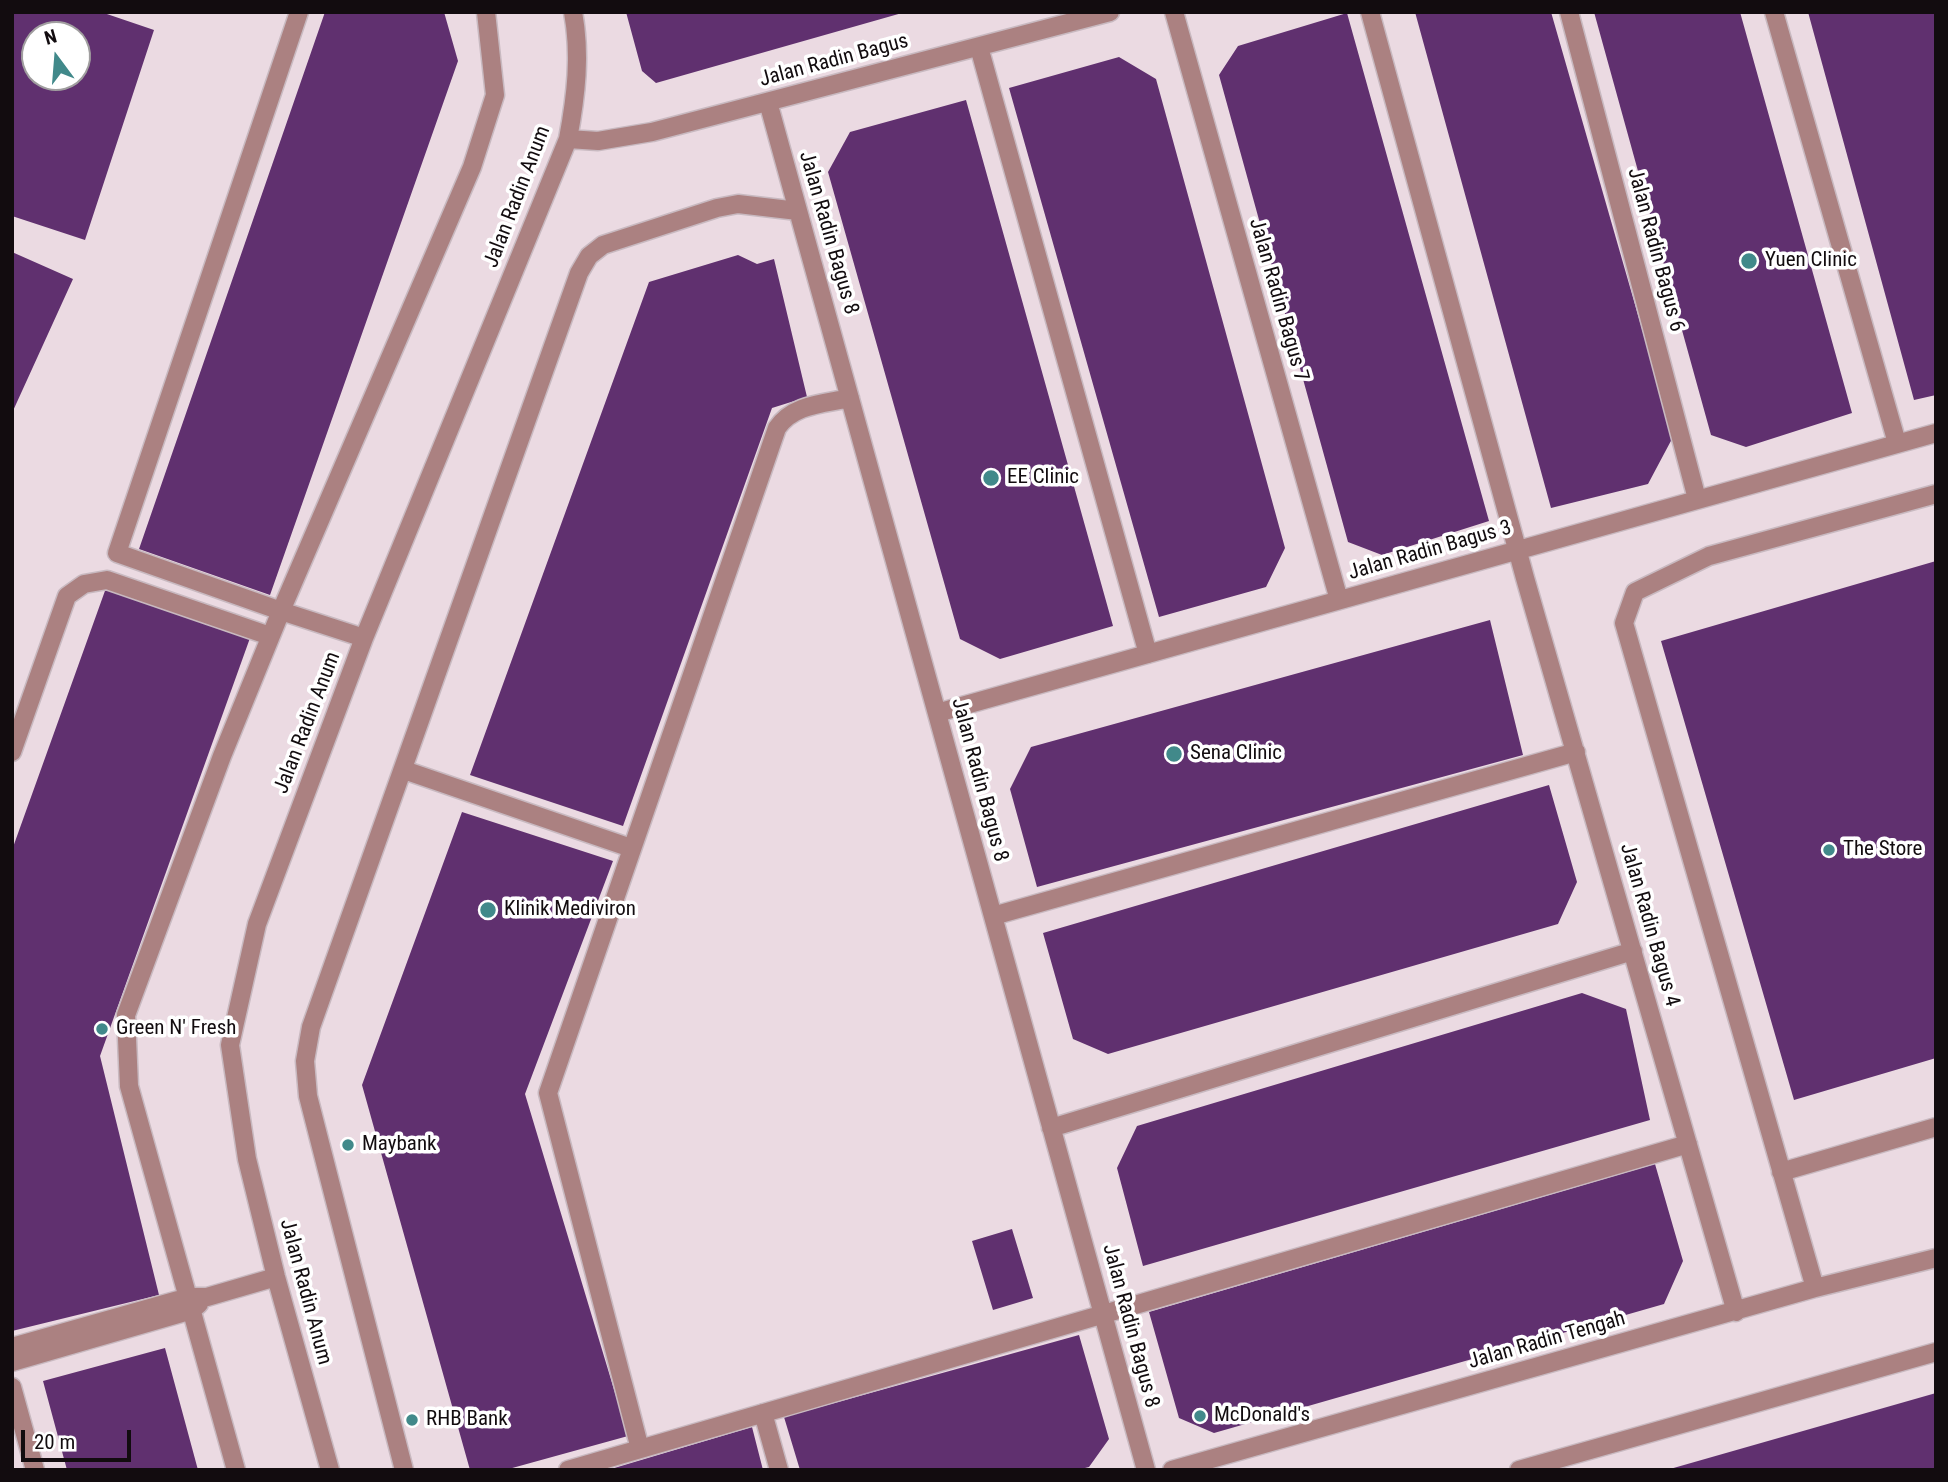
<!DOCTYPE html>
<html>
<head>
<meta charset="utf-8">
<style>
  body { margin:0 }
  #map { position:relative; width:1948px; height:1482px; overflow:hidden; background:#ebdae2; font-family:"Roboto Condensed",sans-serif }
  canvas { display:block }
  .frame { position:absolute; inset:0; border:14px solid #120c0f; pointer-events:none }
  .north { position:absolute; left:21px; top:21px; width:70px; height:70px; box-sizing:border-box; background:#fff; border:2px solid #a09e9f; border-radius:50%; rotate:344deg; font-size:19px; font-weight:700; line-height:28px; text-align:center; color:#120c0f }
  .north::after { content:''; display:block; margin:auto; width:24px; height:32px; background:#41898a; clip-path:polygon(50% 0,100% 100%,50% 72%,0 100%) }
  .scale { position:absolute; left:21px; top:1430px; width:110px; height:32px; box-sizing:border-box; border:4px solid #120c0f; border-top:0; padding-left:9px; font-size:21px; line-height:24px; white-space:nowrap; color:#120c0f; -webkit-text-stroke:5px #fff; paint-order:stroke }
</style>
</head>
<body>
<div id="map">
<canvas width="1948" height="1482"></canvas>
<div class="frame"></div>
<div class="north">N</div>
<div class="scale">20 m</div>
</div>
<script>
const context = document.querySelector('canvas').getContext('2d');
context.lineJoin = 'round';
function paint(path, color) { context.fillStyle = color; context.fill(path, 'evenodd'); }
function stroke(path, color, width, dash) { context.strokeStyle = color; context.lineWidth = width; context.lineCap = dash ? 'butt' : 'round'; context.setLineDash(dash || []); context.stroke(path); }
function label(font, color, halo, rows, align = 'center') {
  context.font = font + ' "Roboto Condensed",sans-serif'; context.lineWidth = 7; context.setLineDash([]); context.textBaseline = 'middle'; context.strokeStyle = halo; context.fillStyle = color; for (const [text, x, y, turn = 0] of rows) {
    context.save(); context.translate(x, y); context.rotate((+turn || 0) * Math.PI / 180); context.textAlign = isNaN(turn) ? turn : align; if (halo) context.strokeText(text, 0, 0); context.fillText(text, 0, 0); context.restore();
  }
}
paint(new Path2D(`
  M12,12H101L154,30L85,240L12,216ZM35,35H77V77H35Z
  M325,12H444L458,61L270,595L139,549Z
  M626,12H902V13L656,83L642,71Z
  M1415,12H1551L1673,437L1648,484L1551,508Z
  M1594,12H1740L1852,413L1746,447L1711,435Z
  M1808,12H1936V395L1914,400Z
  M1347,13L1489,521L1382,555L1348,542L1219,75L1238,46Z
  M1119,57L1156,79L1285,548L1266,587L1159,617L1009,88Z
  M966,100L1113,626L1000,659L960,639L828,172L850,132Z
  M12,252L73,279L12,413Z
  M738,255L757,264L774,259L807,397L772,408L623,826L470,775L649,282Z
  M1936,561V1058L1794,1100L1661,641Z
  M106,588L250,638L100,1056L159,1295L12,1331V850Z
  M1490,620L1523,755L1037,887L1010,789L1031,747Z
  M1549,785L1577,882L1558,924L1108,1054L1073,1039L1043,933Z
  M462,812L613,861L525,1094L628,1436L505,1470H470L362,1085Z
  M1582,993L1626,1009L1650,1120L1143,1266L1117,1168L1137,1126Z
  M1655,1164L1683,1261L1664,1304L1214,1433L1179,1418L1149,1312Z
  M1012,1229L1033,1298L993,1310L972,1241Z
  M1079,1335L1109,1439L1089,1467L1077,1470H800L784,1417Z
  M165,1348L198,1470H67L43,1381Z
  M1936,1393V1470H1671L1670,1469Z
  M752,1427L763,1470H611V1469Z`), '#60306f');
const minor = new Path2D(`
  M299,12L117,553L281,611L472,167L495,95L486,12
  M1174,12L1339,600
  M1370,12L1525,578L1736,1312
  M1569,12L1697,499
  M1774,12L1897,443
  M979,47L1148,654
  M768,102L1146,1470
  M568,139L598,141L652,132L1110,12
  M937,713L1936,433
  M12,752L67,596L84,584L107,580L270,636
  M404,770L631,848
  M993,916L1576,752
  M1051,1128L1633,951
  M1781,1172L1936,1127
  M1815,1288L1624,623L1635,592L1709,556L1936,494
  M12,1347L189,1297H207L276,1277
  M12,1362L192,1310L199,1304
  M12,1387L35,1470
  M763,1413L779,1470
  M640,1449L548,1093L777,428C793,404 823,404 850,398
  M236,1470L129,1086L126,1015L222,756L281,611L364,638
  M330,1470L276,1277L247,1159L230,1045L257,924L364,638L568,139C576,96 581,55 573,12
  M404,1470L308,1096L305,1061L311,1027L579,273L589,256L603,245L717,208L738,204L798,211
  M568,1470L1688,1144
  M1172,1470L1815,1288L1936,1258
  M1519,1470L1936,1352`);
stroke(minor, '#c8b9c0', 21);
stroke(minor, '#ab8181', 18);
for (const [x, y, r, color] of [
  [1749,261,9,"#41898a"],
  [991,478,9,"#41898a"],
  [1174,754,9,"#41898a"],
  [1829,850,7,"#41898a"],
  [488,910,9,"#41898a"],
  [102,1029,7,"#41898a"],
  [348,1145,7,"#41898a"],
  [1200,1416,7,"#41898a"],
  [412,1420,7,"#41898a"]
]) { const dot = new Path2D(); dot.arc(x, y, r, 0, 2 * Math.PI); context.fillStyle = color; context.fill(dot); stroke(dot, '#fff', 2.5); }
label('21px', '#120c0f', '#fff', [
  ["Jalan Radin Bagus",834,61,-15],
  ["Jalan Radin Anum",518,197,-69],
  ["Jalan Radin Bagus 8",828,233,74],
  ["Jalan Radin Bagus 6",1655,250,75],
  ["Jalan Radin Bagus 7",1278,300,74],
  ["Jalan Radin Bagus 3",1430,551,-16],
  ["Jalan Radin Anum",308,723,-69],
  ["Jalan Radin Bagus 8",979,780,75],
  ["Jalan Radin Bagus 4",1649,925,74],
  ["Jalan Radin Anum",305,1292,75],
  ["Jalan Radin Bagus 8",1130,1326,75],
  ["Jalan Radin Tengah",1547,1341,-16]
]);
label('21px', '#120c0f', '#fff', [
  ["Yuen Clinic",1765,261],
  ["EE Clinic",1007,478],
  ["Sena Clinic",1190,754],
  ["The Store",1843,850],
  ["Klinik Mediviron",504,910],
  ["Green N' Fresh",116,1029],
  ["Maybank",362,1145],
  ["McDonald's",1214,1416],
  ["RHB Bank",426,1420]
], 'left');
</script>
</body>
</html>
